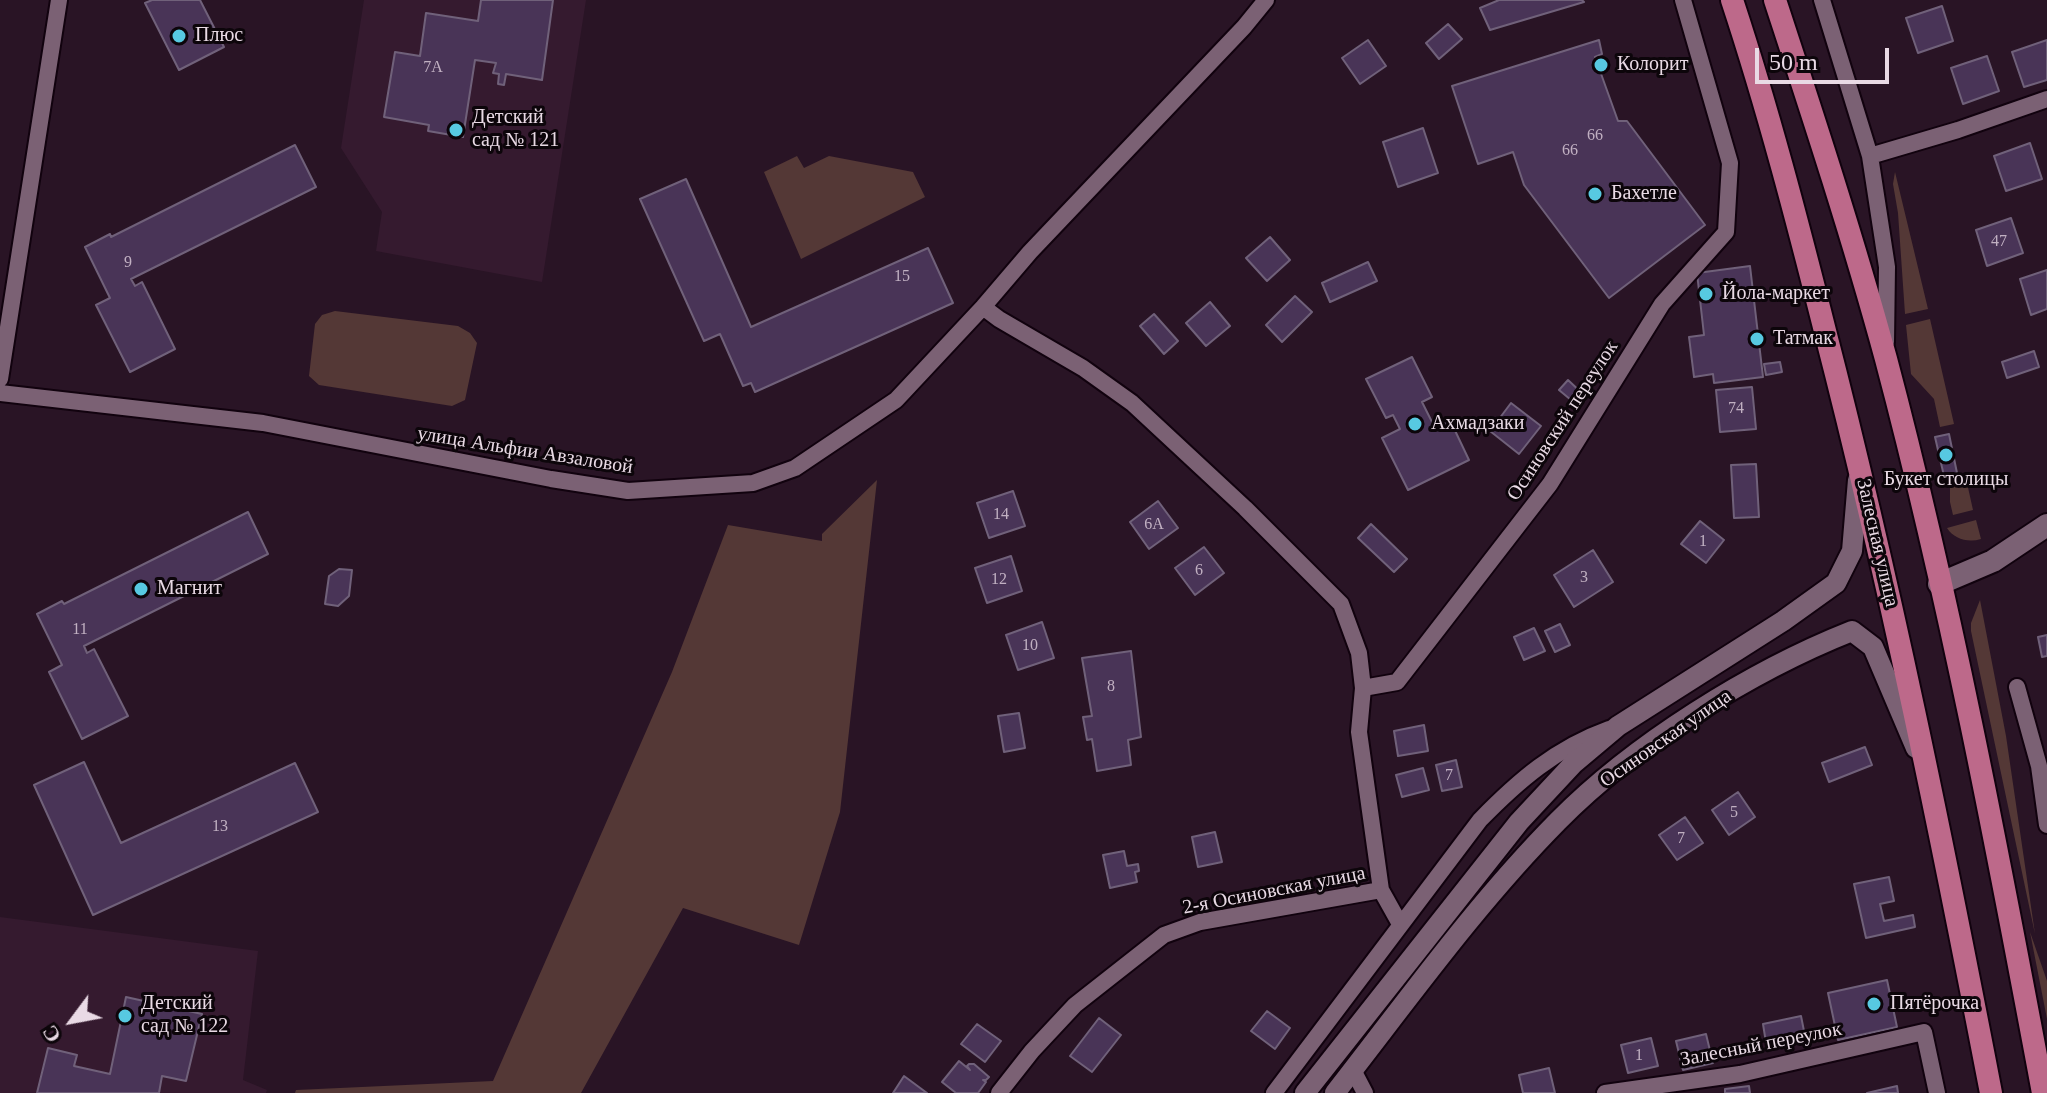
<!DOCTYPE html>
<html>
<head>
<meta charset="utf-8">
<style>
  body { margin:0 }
  #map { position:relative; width:2047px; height:1093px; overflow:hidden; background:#291425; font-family:Georgia,serif }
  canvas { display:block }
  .north { position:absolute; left:32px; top:981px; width:80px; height:80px; -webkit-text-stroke:6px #0c050a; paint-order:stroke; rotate:238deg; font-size:22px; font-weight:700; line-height:32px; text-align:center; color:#e9dae5 }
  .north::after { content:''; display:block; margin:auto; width:28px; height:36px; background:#e9dae5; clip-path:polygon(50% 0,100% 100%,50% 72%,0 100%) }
  .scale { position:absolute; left:1755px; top:48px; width:134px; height:36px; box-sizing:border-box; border:4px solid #e9dae5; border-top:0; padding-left:10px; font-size:24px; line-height:28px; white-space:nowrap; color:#e9dae5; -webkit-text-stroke:6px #0c050a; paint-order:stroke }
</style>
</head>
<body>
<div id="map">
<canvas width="2047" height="1093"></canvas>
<div class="north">С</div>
<div class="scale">50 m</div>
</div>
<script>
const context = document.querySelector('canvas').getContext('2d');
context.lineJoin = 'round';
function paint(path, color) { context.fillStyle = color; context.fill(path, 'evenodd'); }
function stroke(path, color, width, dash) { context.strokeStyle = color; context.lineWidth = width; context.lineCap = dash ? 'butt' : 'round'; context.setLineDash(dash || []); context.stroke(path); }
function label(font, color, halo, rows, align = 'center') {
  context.font = font + ' Georgia,serif'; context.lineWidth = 6; context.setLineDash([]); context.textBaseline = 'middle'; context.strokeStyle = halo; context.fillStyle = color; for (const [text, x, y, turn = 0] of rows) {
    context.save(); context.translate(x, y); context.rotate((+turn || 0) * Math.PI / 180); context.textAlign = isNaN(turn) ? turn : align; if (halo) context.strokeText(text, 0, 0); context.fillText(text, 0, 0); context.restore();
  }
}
paint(new Path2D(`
  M364,0H586L542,282L376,251L382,212L341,148Z
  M0,917L258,951L243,1080L267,1090L266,1093H0Z`), '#351a2f');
paint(new Path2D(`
  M797,156L804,168L829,156L913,172L925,197L801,259L764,172Z
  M1895,172L1928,309L1905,314L1898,213L1893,184Z
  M335,311L458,326L470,333L477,343L465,400L452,406L319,385L309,376L315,324L322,315Z
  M1930,319L1954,424L1940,427L1934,399L1911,374L1906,325Z
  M1965,474L1973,510L1953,515L1950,502V477Z
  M877,480L840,812L799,945L683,908L581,1093H295L296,1090L493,1081L672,672L728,525L822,541V534Z
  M1976,520L1981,539C1968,543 1954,539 1947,528Z
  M1980,600L2006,736L2035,934L1971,631V623Z
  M2030,932L2047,981V1019Z`), '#543836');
const building = new Path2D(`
  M152,0H200L224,47L179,70L145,3Z
  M481,0H553L542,80L506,74L504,85L498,84L499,74L493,73L496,63L475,60L463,137L428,131L429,125L384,117L395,52L420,56L426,13L478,21Z
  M1499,0H1582L1584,2L1490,30L1480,8Z
  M1942,6L1953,41L1918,53L1906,18Z
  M1448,24L1462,39L1439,59L1426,43Z
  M1368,40L1386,66L1360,84L1342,58Z
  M1599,40L1602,54L1595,57L1618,121H1627L1705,225L1609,298L1524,185L1513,152L1478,164L1452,86Z
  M2047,40V80L2024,87L2012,52Z
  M1987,56L1999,91L1963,104L1951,68Z
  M1423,128L1438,173L1398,187L1383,142Z
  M2030,143L2042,179L2006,191L1994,156Z
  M295,145L316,187L131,279L135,286L142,282L175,349L130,372L96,305L110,298L85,247L110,234L111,237Z
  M686,179L751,327L928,248L953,303L755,392L751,383L743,386L720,334L704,341L640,199Z
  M2011,218L2023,253L1987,266L1976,230Z
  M1270,237L1290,260L1267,281L1246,258Z
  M1368,262L1377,281L1330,302L1322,283Z
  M1750,266L1763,377L1714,383L1713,374L1694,377L1689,337L1704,335L1697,273Z
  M2047,270V309L2031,315L2020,279Z
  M1295,296L1312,312L1282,342L1266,325Z
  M1210,302L1230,326L1206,346L1186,323Z
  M1154,314L1178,341L1164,354L1140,326Z
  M2034,351L2039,367L2007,378L2002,362Z
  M1412,357L1432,397L1422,402L1435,428L1450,420L1469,460L1408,490L1382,438L1400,429L1393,415L1386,418L1366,379Z
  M1780,362L1782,372L1766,375L1764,364Z
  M1568,380L1585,396L1577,405L1559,390Z
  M1752,387L1756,429L1720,432L1716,390Z
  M1511,403L1541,426L1519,454L1490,431Z
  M1949,434L1957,473L1944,476L1935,437Z
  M1756,464L1759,517L1734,518L1731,465Z
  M1013,491L1025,526L989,538L977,503Z
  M1158,501L1178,528L1149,549L1130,522Z
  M248,512L268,554L84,646L87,653L94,649L128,716L82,739L49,672L62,665L37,614L62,601L64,604Z
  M1700,521L1724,540L1706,563L1681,544Z
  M1371,524L1407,559L1394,572L1358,538Z
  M1204,547L1224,573L1195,595L1175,568Z
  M1593,550L1613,582L1574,607L1554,575Z
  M1011,556L1022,591L987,603L975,568Z
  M339,569L352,570L349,596L338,606L325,604L329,576Z
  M1042,622L1054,658L1018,670L1006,635Z
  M1560,624L1570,645L1555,652L1545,631Z
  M1534,628L1545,651L1524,660L1514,637Z
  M2047,635V656L2042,657L2038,637Z
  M1131,651L1141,737L1128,740L1131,765L1097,771L1092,739L1087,740L1083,717L1092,716L1082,658Z
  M1019,713L1025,748L1004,752L998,716Z
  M1424,725L1428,751L1398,756L1394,731Z
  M1865,747L1872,765L1829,782L1822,763Z
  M1456,760L1462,787L1442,791L1436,765Z
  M84,762L121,843L295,763L318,812L93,915L34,785Z
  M1423,768L1429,790L1402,797L1396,775Z
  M1738,792L1755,817L1729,835L1712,810Z
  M1685,817L1703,843L1677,860L1659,835Z
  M1215,832L1222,862L1198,867L1192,837Z
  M1124,851L1127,866L1138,864L1139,871L1135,872L1137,882L1110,888L1103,855Z
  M1889,877L1894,901L1880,904L1884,921L1913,915L1915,927L1866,938L1854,884Z
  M1887,980L1897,1027L1838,1040L1828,993Z
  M126,997L202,1014L186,1081L162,1076L159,1093H37L48,1048L77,1055L74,1066L110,1074Z
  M1267,1011L1290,1028L1275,1049L1251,1031Z
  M1801,1016L1806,1041L1767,1049L1763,1024Z
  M1099,1018L1121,1035L1092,1072L1070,1056Z
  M977,1024L1001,1041L985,1062L961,1044Z
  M1706,1034L1713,1063L1683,1070L1676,1041Z
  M1651,1038L1658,1066L1628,1073L1621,1045Z
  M959,1061L970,1070L967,1066L969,1064H974L989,1077L986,1080H983L986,1082L978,1093H956L942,1082Z
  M1549,1068L1555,1093H1523L1519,1075Z
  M904,1076L927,1093H893Z
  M1749,1086L1750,1093H1725V1089Z
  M1897,1086L1898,1093H1867Z`);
paint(building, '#493457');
stroke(building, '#70617a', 2);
const minor = new Path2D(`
  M1822,0L1870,156L1887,267L1886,342
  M1870,156L1958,130L2047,99
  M983,307L999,319L1083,368L1132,403L1245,508L1341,604L1359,653L1363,688L1359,732L1381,890L1400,924
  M0,379L59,0
  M0,393L263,423L551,479L628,491L753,483L795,468L896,400L983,307L1030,252L1244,27L1266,0
  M2017,687L2039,766L2047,825
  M1363,688L1397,682L1550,484L1662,304L1726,232L1730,163L1683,0
  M1353,1070L1365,1093
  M999,1093L1032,1051L1075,1005L1164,935L1200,922L1381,890
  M1274,1093L1480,820C1518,781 1556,748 1609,729
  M1605,1093L1740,1074L1924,1032L1937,1093`);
const tertiary = new Path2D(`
  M1305,1093L1519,822L1574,763L1618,726L1783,621L1836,583L1852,551L1858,480
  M1335,1093C1407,1001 1475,905 1558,821C1634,744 1751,671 1852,631L1873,647L1916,748`);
const secondary = new Path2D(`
  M1939,584L1993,561L2047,525`);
const primary = new Path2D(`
  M1732,0C1768,109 1797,220 1825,331C1890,583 1942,838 1991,1093
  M1775,0C1814,119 1853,238 1886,359C1950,600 1997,847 2043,1093`);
stroke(minor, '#11020e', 20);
stroke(tertiary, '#11020e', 24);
stroke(secondary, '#11020e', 26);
stroke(primary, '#11020e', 26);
stroke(minor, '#7b6174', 16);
stroke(tertiary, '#7b6174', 20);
stroke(secondary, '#7b6174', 22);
stroke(primary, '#bd698a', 22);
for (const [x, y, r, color] of [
  [179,36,8,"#57c9e1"],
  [1601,65,8,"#57c9e1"],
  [456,130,8,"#57c9e1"],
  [1595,194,8,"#57c9e1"],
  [1706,294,8,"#57c9e1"],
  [1757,339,8,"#57c9e1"],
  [1415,424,8,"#57c9e1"],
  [1946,455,8,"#57c9e1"],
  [141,589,8,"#57c9e1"],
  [1874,1004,8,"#57c9e1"],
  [125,1016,8,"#57c9e1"]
]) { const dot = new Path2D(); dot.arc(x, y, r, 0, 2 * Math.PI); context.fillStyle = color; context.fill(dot); stroke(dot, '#0c050a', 3); }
label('16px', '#c1b0c2', null, [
  ["7А",433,68],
  ["66",1595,136],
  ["66",1570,151],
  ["47",1999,242],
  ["9",128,263],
  ["15",902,277],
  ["74",1736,409],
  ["14",1001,515],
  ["6А",1154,525],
  ["1",1703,542],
  ["6",1199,571],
  ["3",1584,578],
  ["12",999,580],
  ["11",80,630],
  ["10",1030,646],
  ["8",1111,687],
  ["7",1449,776],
  ["5",1734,813],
  ["13",220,827],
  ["7",1681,839],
  ["1",1639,1056]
]);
label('20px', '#e9dae5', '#0c050a', [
  ["Плюс",195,36],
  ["Колорит",1617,65],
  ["Детский",472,118],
  ["сад № 121",472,141],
  ["Бахетле",1611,194],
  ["Йола-маркет",1722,294],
  ["Татмак",1773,339],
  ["Ахмадзаки",1431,424],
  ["Букет столицы",1946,480,"center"],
  ["Магнит",157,589],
  ["Детский",141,1004],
  ["сад № 122",141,1027],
  ["Пятёрочка",1890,1004]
], 'left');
label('20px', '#e9dae5', '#0c050a', [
  ["Осиновский переулок",1563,421,-57],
  ["улица Альфии Авзаловой",525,451,9],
  ["Залесная улица",1877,543,77],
  ["Осиновская улица",1666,739,-35],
  ["2-я Осиновская улица",1274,891,-11],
  ["Залесный переулок",1761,1045,-11]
]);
</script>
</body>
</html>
